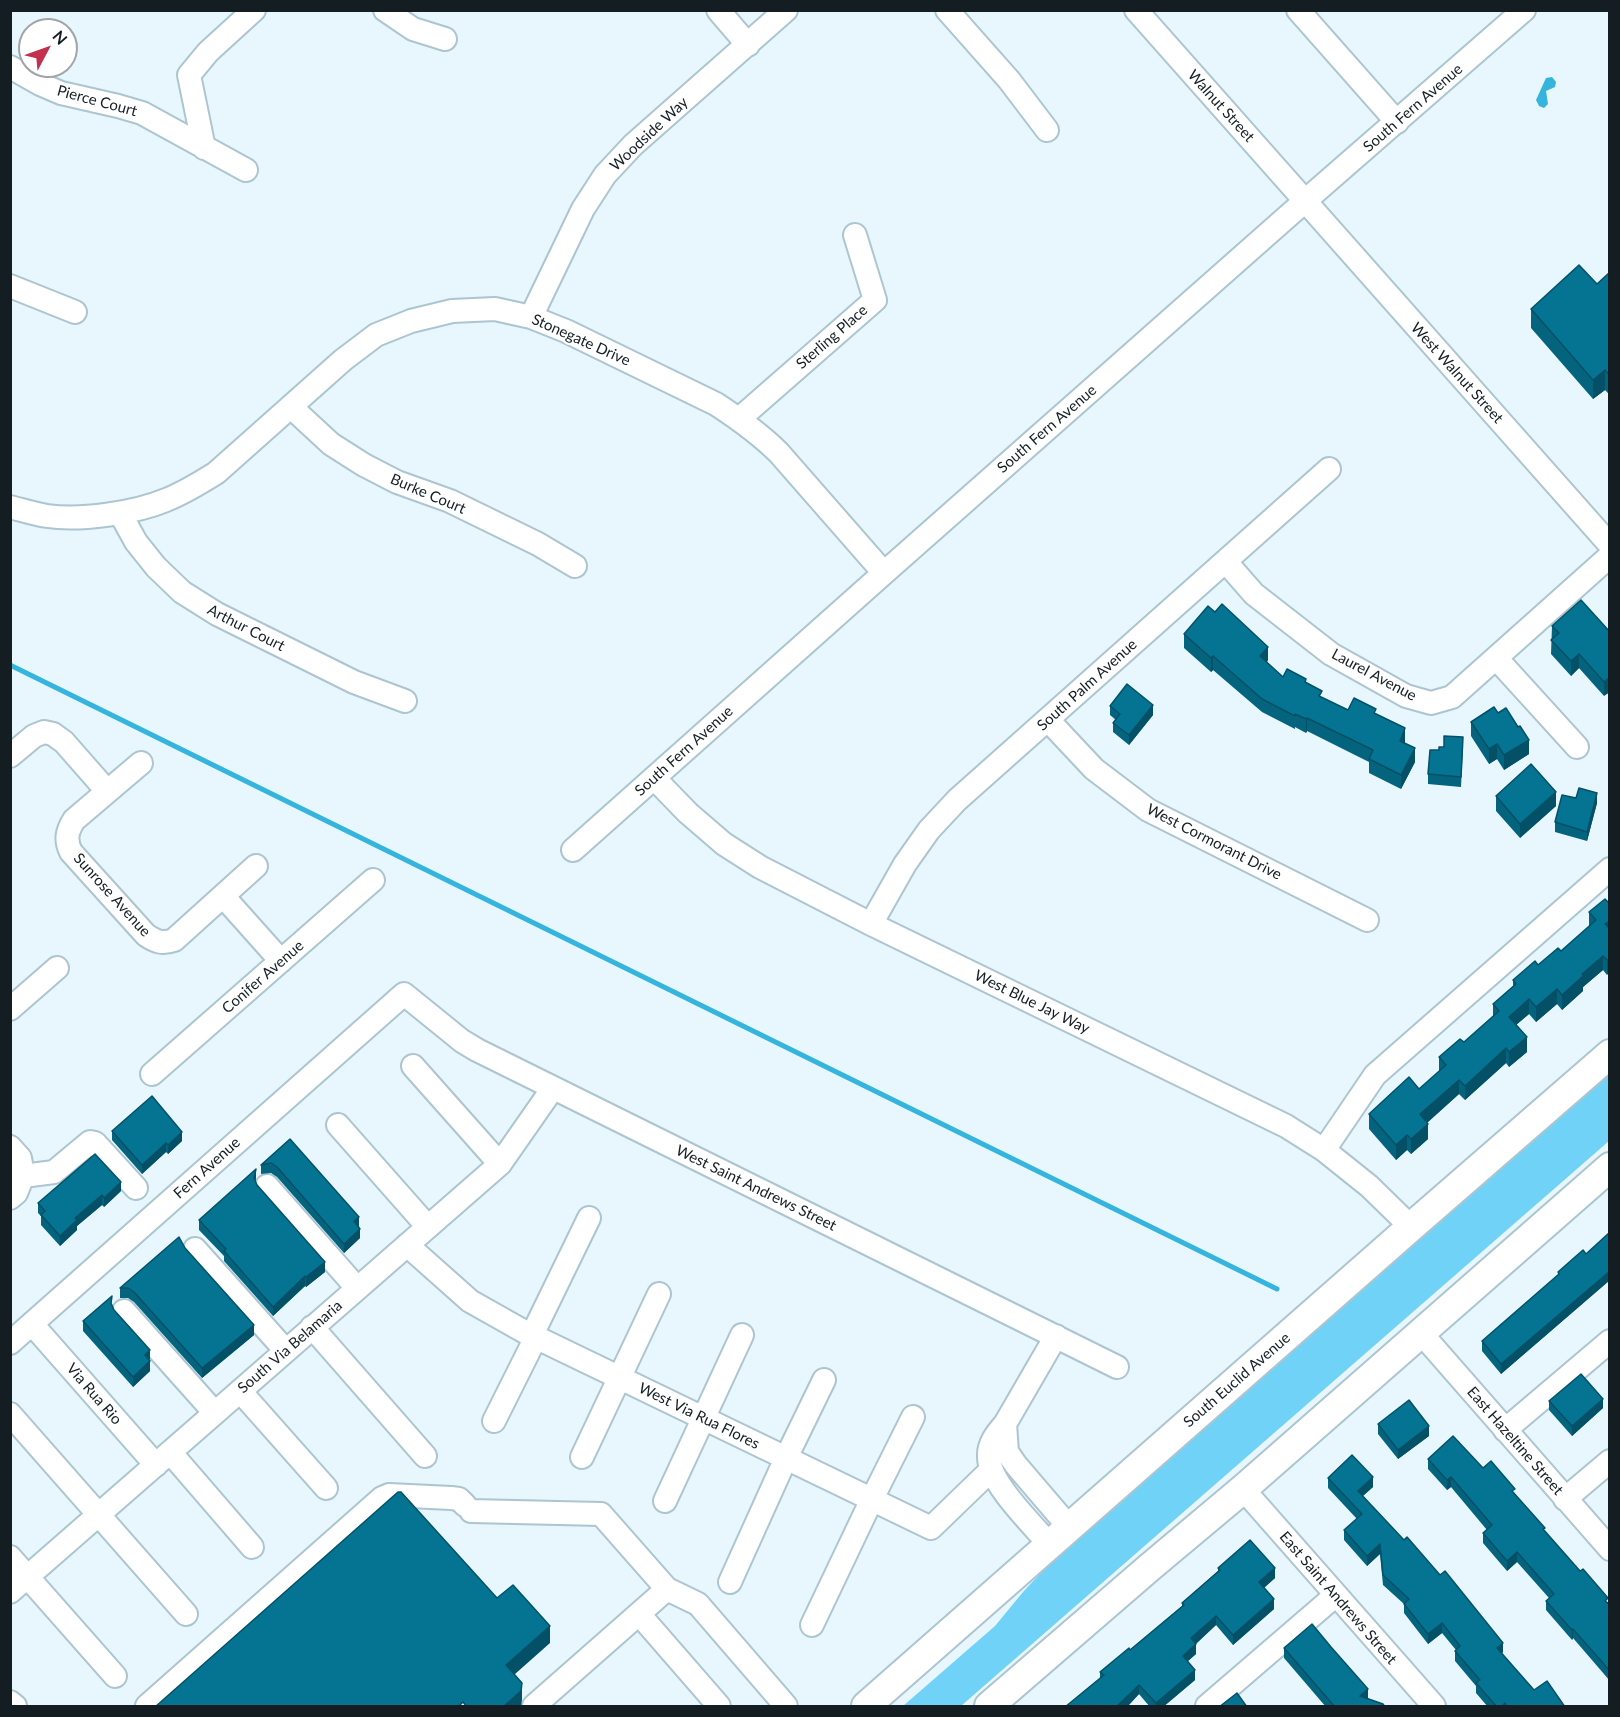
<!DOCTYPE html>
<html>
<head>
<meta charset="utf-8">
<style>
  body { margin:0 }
  #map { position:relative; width:1620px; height:1717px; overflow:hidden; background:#e7f7fd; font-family:Lato,sans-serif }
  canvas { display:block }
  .frame { position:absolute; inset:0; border:12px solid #141e22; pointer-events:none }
  .north { position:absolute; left:18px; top:18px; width:60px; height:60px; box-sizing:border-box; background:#fff; border:2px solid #a1a5a7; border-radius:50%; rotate:49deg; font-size:16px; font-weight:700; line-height:24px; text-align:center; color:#141e22 }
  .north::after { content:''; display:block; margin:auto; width:21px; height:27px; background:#c2314d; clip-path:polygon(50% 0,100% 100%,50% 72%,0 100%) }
</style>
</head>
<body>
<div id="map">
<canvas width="1620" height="1717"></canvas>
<div class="frame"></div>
<div class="north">N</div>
</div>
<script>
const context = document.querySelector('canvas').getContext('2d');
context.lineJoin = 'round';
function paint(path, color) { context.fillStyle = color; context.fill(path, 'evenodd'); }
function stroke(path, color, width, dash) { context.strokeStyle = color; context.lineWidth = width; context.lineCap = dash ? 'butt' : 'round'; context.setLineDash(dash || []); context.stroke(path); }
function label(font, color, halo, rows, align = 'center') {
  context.font = font + ' Lato,sans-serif'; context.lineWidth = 4.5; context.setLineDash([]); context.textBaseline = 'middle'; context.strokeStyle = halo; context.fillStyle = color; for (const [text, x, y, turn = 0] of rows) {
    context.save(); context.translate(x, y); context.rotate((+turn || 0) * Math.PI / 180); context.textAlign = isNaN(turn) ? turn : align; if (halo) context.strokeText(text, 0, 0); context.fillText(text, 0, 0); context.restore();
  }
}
paint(new Path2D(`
  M1609,1070V1141L961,1706H903L995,1626L1023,1592L1050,1563Z`), '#71d2f7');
paint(new Path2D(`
  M1552,77L1556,82L1555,87L1546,91L1548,104L1544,108L1539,106L1536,100L1546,78Z`), '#35b4dd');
stroke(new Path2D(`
  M10,665L1277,1289`), '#35b4dd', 5);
const minor = new Path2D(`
  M385,10L413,29L445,39
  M718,10L748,45
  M947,10L1009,80L1047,130
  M1136,10L1610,545
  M1298,10L1397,122
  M10,67L40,84L61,93L118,106L142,113L246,170
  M204,148L189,75L208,52L254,10
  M10,286L75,312
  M531,317L583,209L605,175L633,145L786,10
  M291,407L331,444L364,465L397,482L450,501L538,544L575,566
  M739,419L875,300L855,235
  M10,507C22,510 35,514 47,516C80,521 135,513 166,500C184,493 200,483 216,473L343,360L376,335L411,321L452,311L495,309L531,317L566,331L716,404C739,419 760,434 779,453L884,573
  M120,513L136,542L156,567L182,592L217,614L354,682L405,701
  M1226,562L1254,594L1331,654L1406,696L1431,703L1452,697L1610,556
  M1496,658L1577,747
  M1048,720L1094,769L1148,810L1367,920
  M10,756L34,736L44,732L53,734L64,742L107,791
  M141,763L74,820C67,831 65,840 71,852L146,935C156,942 163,944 174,940L256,866
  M654,778L688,813L724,844L760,867L871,924L1286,1126L1324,1150L1369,1186L1411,1227
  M573,850L884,573L1305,201L1524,10
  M223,896L281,961
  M871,924L905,864L929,830L957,800L1329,469
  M10,1009L57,968
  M413,1066L500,1164
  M152,1074L373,880
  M338,1125L428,1227
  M10,1147L20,1158L23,1176
  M1324,1150L1375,1075L1610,869
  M23,1176L54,1172L90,1142L95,1143L136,1188
  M267,1186L357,1288
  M10,1198L16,1193L23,1176
  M407,1245L470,1301L525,1332L931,1528L991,1470
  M195,1249L286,1351
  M124,1311L215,1413
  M32,1324L156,1465
  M312,1327L425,1456
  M1421,1333L1610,1549
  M532,1335L589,1218
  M10,1343L404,994L462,1041L477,1050L1117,1367
  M240,1391L326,1488
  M10,1414L186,1614
  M494,1421L536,1337
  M1005,1424L1007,1452L1016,1465L1069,1527
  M1505,1430L1610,1341
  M170,1452L252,1547
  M582,1457L659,1294
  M1243,1489L1434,1706
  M1565,1499L1610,1461
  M665,1501L742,1335
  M471,1511L601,1514L667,1589L698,1604L786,1706
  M1050,1545C1032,1524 989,1483 989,1457C988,1444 997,1433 1005,1424L1056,1336
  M10,1557L115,1676
  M730,1582L786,1458L824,1380
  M10,1592L500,1164L553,1088
  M639,1614L719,1706
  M812,1625L872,1499L913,1417
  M10,1702L15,1706
  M147,1706L382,1498L389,1495L451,1498L459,1499L465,1505
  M534,1706L667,1589
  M1207,1706L1336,1595`);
const major = new Path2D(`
  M866,1706L1411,1227L1610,1054
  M989,1706L1150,1567L1243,1489L1610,1167`);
stroke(minor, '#acc5d0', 26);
stroke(major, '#acc5d0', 32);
stroke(minor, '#fff', 22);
stroke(major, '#fff', 28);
paint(new Path2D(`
  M1610,272V395L1605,390L1593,399L1531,328V309L1597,284Z
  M1552,626L1610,632L1604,696L1579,668L1571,676L1551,654Z
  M1184,634L1268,660L1267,662L1283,677L1306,682L1322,698L1348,710L1376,714L1405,742V743L1415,762L1401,789L1369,773V762L1307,731L1306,733L1295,727V729L1262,712L1213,670L1211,672L1184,648Z
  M1110,706L1153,715L1129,745L1113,732V723L1116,720L1110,715Z
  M1471,722L1529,754L1504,770L1497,759L1489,764L1471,736Z
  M1463,747L1461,787L1428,784V774L1439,750Z
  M1496,796L1556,806L1520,838L1496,811Z
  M1576,798L1597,803L1587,841L1555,832V822Z
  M1610,904L1607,975L1603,970L1583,987V991L1562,1010L1557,1004L1536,1022L1529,1014L1516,1025L1527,1052L1509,1067L1506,1063L1465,1100L1459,1094L1427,1123L1428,1139L1411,1154L1407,1150L1396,1160L1369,1129V1114L1419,1089L1439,1072V1057L1464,1042L1493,1017V1004L1513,986V980L1561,951L1589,926V912Z
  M112,1131L182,1141L168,1154L166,1152L142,1174L112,1140Z
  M290,1139L359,1226L360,1238L344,1253L277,1177L271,1173L261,1174V1165Z
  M256,1178L255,1182L257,1185L325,1272L306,1287L305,1286L273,1316L224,1261V1256L199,1230V1220Z
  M121,1191L104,1207L102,1205L77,1226V1230L60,1246L41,1225V1216L38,1213V1203Z
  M1610,1232V1280L1501,1374L1482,1351V1341L1558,1275V1272L1586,1254Z
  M185,1248L254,1335L202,1378L134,1302L128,1298H120V1288Z
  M112,1305L114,1310L149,1360L150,1371L133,1387L83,1331V1321Z
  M1549,1401L1603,1408L1572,1436L1549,1410Z
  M1378,1424L1429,1436L1398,1459L1378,1434Z
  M1428,1459L1483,1468L1515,1494L1545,1532L1610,1605V1681L1573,1638L1572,1640L1546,1610V1601L1549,1598L1517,1562L1507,1571L1483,1543V1533L1487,1530L1451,1487L1447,1490L1428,1469Z
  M1328,1478L1373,1487L1363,1496L1503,1652L1502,1653L1534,1690L1565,1707H1488L1476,1693V1686L1455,1661V1651L1456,1650L1442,1633L1428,1644L1404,1613V1604L1383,1585L1380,1554L1367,1566L1344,1540V1530L1357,1519L1328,1488Z
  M1218,1568L1275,1578L1264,1588L1274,1609L1233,1645L1216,1625L1196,1644V1654L1188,1661L1195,1680L1163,1707H1150L1139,1694L1127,1707H1065L1100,1678V1672L1130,1650L1182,1606V1603L1218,1571Z
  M1284,1648L1368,1699L1385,1707H1326L1284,1658Z`), '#04647e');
paint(new Path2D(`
  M1605,370V390L1593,399V380Z
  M1268,647V660L1260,670V656Z
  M1579,654V668L1571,676V661Z
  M1213,656V670L1211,672V658Z
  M1610,677V692L1604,696V682Z
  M1153,705V715L1129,745V735Z
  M1307,718V731L1306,733V719Z
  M1405,728V742L1400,754V741Z
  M1529,740V754L1504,770V755Z
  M1497,744V759L1489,764V749Z
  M1415,748V762L1401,789V775Z
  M1556,792V806L1520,838V824Z
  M1597,793V803L1587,841V832Z
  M1610,921V935L1605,924Z
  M1603,956V970L1583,987V991L1562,1010V995L1582,974Z
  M1610,958V972L1607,975V960Z
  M1557,989V1004L1536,1022V1007Z
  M1529,999V1014L1509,1031V1017Z
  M1527,1037V1052L1509,1067V1052Z
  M1506,1048V1063L1465,1100V1086Z
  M1459,1080V1094L1420,1129V1114Z
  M1428,1124V1139L1411,1154V1139Z
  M182,1132V1141L168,1154V1145Z
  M1407,1135V1150L1396,1160V1145Z
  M166,1143V1152L142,1174V1165Z
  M256,1169V1178L254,1188V1178Z
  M121,1182V1191L104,1207V1198Z
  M102,1195V1205L77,1226V1230L60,1246V1236L75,1218Z
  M359,1217V1226L354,1231V1221Z
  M360,1229V1238L344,1253V1244Z
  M325,1262V1272L306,1287V1277Z
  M1610,1271V1280L1501,1374V1364Z
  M305,1276V1286L273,1316V1307Z
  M254,1325V1335L202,1378V1368Z
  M150,1350V1360L145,1355Z
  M150,1361V1371L133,1387V1377Z
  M1603,1399V1408L1572,1436V1426Z
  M1429,1426V1436L1398,1459V1450Z
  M1373,1477V1487L1358,1500V1491Z
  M1451,1477V1487L1447,1490V1480Z
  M1380,1544V1554L1367,1566V1556Z
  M1517,1552V1562L1507,1571V1561Z
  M1275,1568V1578L1259,1592V1582Z
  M1274,1599V1609L1233,1645V1635Z
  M1216,1616V1625L1191,1648V1638Z
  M1442,1623V1633L1428,1644V1634Z
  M550,1626V1643L506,1682V1665Z
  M1573,1629V1638L1572,1640V1630Z
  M1503,1643V1652L1497,1657V1648Z
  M1196,1644V1654L1183,1665V1656Z
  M1195,1670V1680L1163,1707H1156V1703Z
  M522,1683V1700L521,1707H503Z
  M1139,1685V1694L1127,1707H1116Z
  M1368,1689V1698L1360,1706V1696Z`), '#045167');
const building = new Path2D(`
  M1579,265L1597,284L1610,272V376L1605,370L1593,380L1531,309Z
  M1581,600L1610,632V677L1604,682L1579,654L1571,661L1551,640L1559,633L1552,626Z
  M1222,604L1268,647L1260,656L1283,677L1287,669L1306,679L1305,682L1322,691L1319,696L1348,710L1354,698L1376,709L1374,713L1405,728L1400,741L1415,748L1401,775L1369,759L1373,750L1307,718L1306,719L1295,714V716L1262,699L1213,656L1211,658L1184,634L1208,606L1215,612Z
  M1127,684L1153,705L1129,735L1113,723L1120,714L1110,706Z
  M1494,707L1498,713L1506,708L1518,727L1520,726L1529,740L1504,755L1497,744L1489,749L1471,722Z
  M1444,736L1463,737L1461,777L1428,774L1430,750H1439V747H1444Z
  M1531,764L1556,792L1520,824L1496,796Z
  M1579,788L1597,793L1587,832L1555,822L1562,795L1576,798Z
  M1605,899L1610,904V921L1605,924L1610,929V958L1607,960L1603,956L1582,974L1583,976L1562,995L1557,989L1536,1007L1529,999L1509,1017L1527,1037L1509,1052L1506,1048L1465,1086L1459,1080L1420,1114L1428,1124L1411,1139L1407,1135L1396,1145L1369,1114L1409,1077L1419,1089L1446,1065L1439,1057L1460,1039L1464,1042L1499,1011L1493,1004L1516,984L1513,980L1535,961L1538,965L1558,948L1561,951L1596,920L1589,912Z
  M152,1096L182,1132L168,1145L166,1143L142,1165L112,1131Z
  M290,1139L359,1217L354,1221L360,1229L344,1244L277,1167L271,1163L261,1165Z
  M95,1154L121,1182L104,1198L102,1195L75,1218L77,1220L60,1236L41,1215L45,1211L38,1203Z
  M256,1169L254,1178L257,1185L325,1262L306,1277L305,1276L273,1307L224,1251L226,1249L199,1220Z
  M1610,1232V1271L1501,1364L1482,1341L1559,1274L1558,1272L1583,1250L1586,1254Z
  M179,1237L185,1248L254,1325L202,1368L134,1292L128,1288H120Z
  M112,1296L111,1303L114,1310L150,1350L145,1355L150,1361L133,1377L83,1321Z
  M1581,1374L1603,1399L1572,1426L1549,1401Z
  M1409,1400L1429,1426L1398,1450L1378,1424Z
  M1453,1436L1483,1468L1491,1461L1515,1489L1512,1491L1545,1528L1543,1529L1580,1571L1583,1569L1608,1598L1605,1601L1610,1605V1671L1573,1629L1572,1630L1546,1601L1554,1594L1517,1552L1507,1561L1483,1533L1492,1525L1451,1477L1447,1480L1428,1459Z
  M1352,1455L1373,1477L1358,1491L1404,1540L1407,1537L1440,1575L1445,1571L1503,1643L1497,1648L1534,1690L1547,1681L1565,1707H1507L1505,1703L1501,1707H1497L1476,1683L1480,1680L1455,1651L1460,1646L1442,1623L1428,1634L1404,1604L1409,1599L1383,1575L1380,1544L1367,1556L1344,1530L1362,1514L1328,1478Z
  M398,1492H401L497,1598L513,1585L550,1626L506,1665L522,1683L521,1691L503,1707H467L463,1702L458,1707H155Z
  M1250,1540L1275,1568L1259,1582L1274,1599L1233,1635L1216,1616L1191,1638L1196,1644L1183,1656L1195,1670L1156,1703L1139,1685L1116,1707H1065L1104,1675L1100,1672L1129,1648L1130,1650L1184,1605L1182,1603L1220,1570L1218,1568Z
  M1312,1624L1331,1647L1368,1689L1360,1696L1383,1704L1385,1707H1335L1284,1648Z
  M1237,1693L1247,1707H1219Z`);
paint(building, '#057493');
stroke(building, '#045167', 1.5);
label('15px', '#141e22', '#fff', [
  ["Pierce Court",97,101,15],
  ["Walnut Street",1221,106,48],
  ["South Fern Avenue",1413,108,-41],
  ["Woodside Way",649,134,-43],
  ["Sterling Place",832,337,-41],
  ["Stonegate Drive",581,340,24],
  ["West Walnut Street",1457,373,48],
  ["South Fern Avenue",1047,429,-41],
  ["Burke Court",428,494,23],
  ["Arthur Court",246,628,27],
  ["Laurel Avenue",1374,675,28],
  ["South Palm Avenue",1087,685,-42],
  ["South Fern Avenue",684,751,-42],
  ["West Cormorant Drive",1214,842,27],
  ["Sunrose Avenue",112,895,48],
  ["Conifer Avenue",263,977,-41],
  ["West Blue Jay Way",1032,1002,26],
  ["Fern Avenue",207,1168,-42],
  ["West Saint Andrews Street",756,1188,26],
  ["South Via Belamaria",290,1347,-41],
  ["South Euclid Avenue",1237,1380,-41],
  ["Via Rua Rio",94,1394,49],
  ["West Via Rua Flores",699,1416,26],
  ["East Hazeltine Street",1515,1441,49],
  ["East Saint Andrews Street",1338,1598,49]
]);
</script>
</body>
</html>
